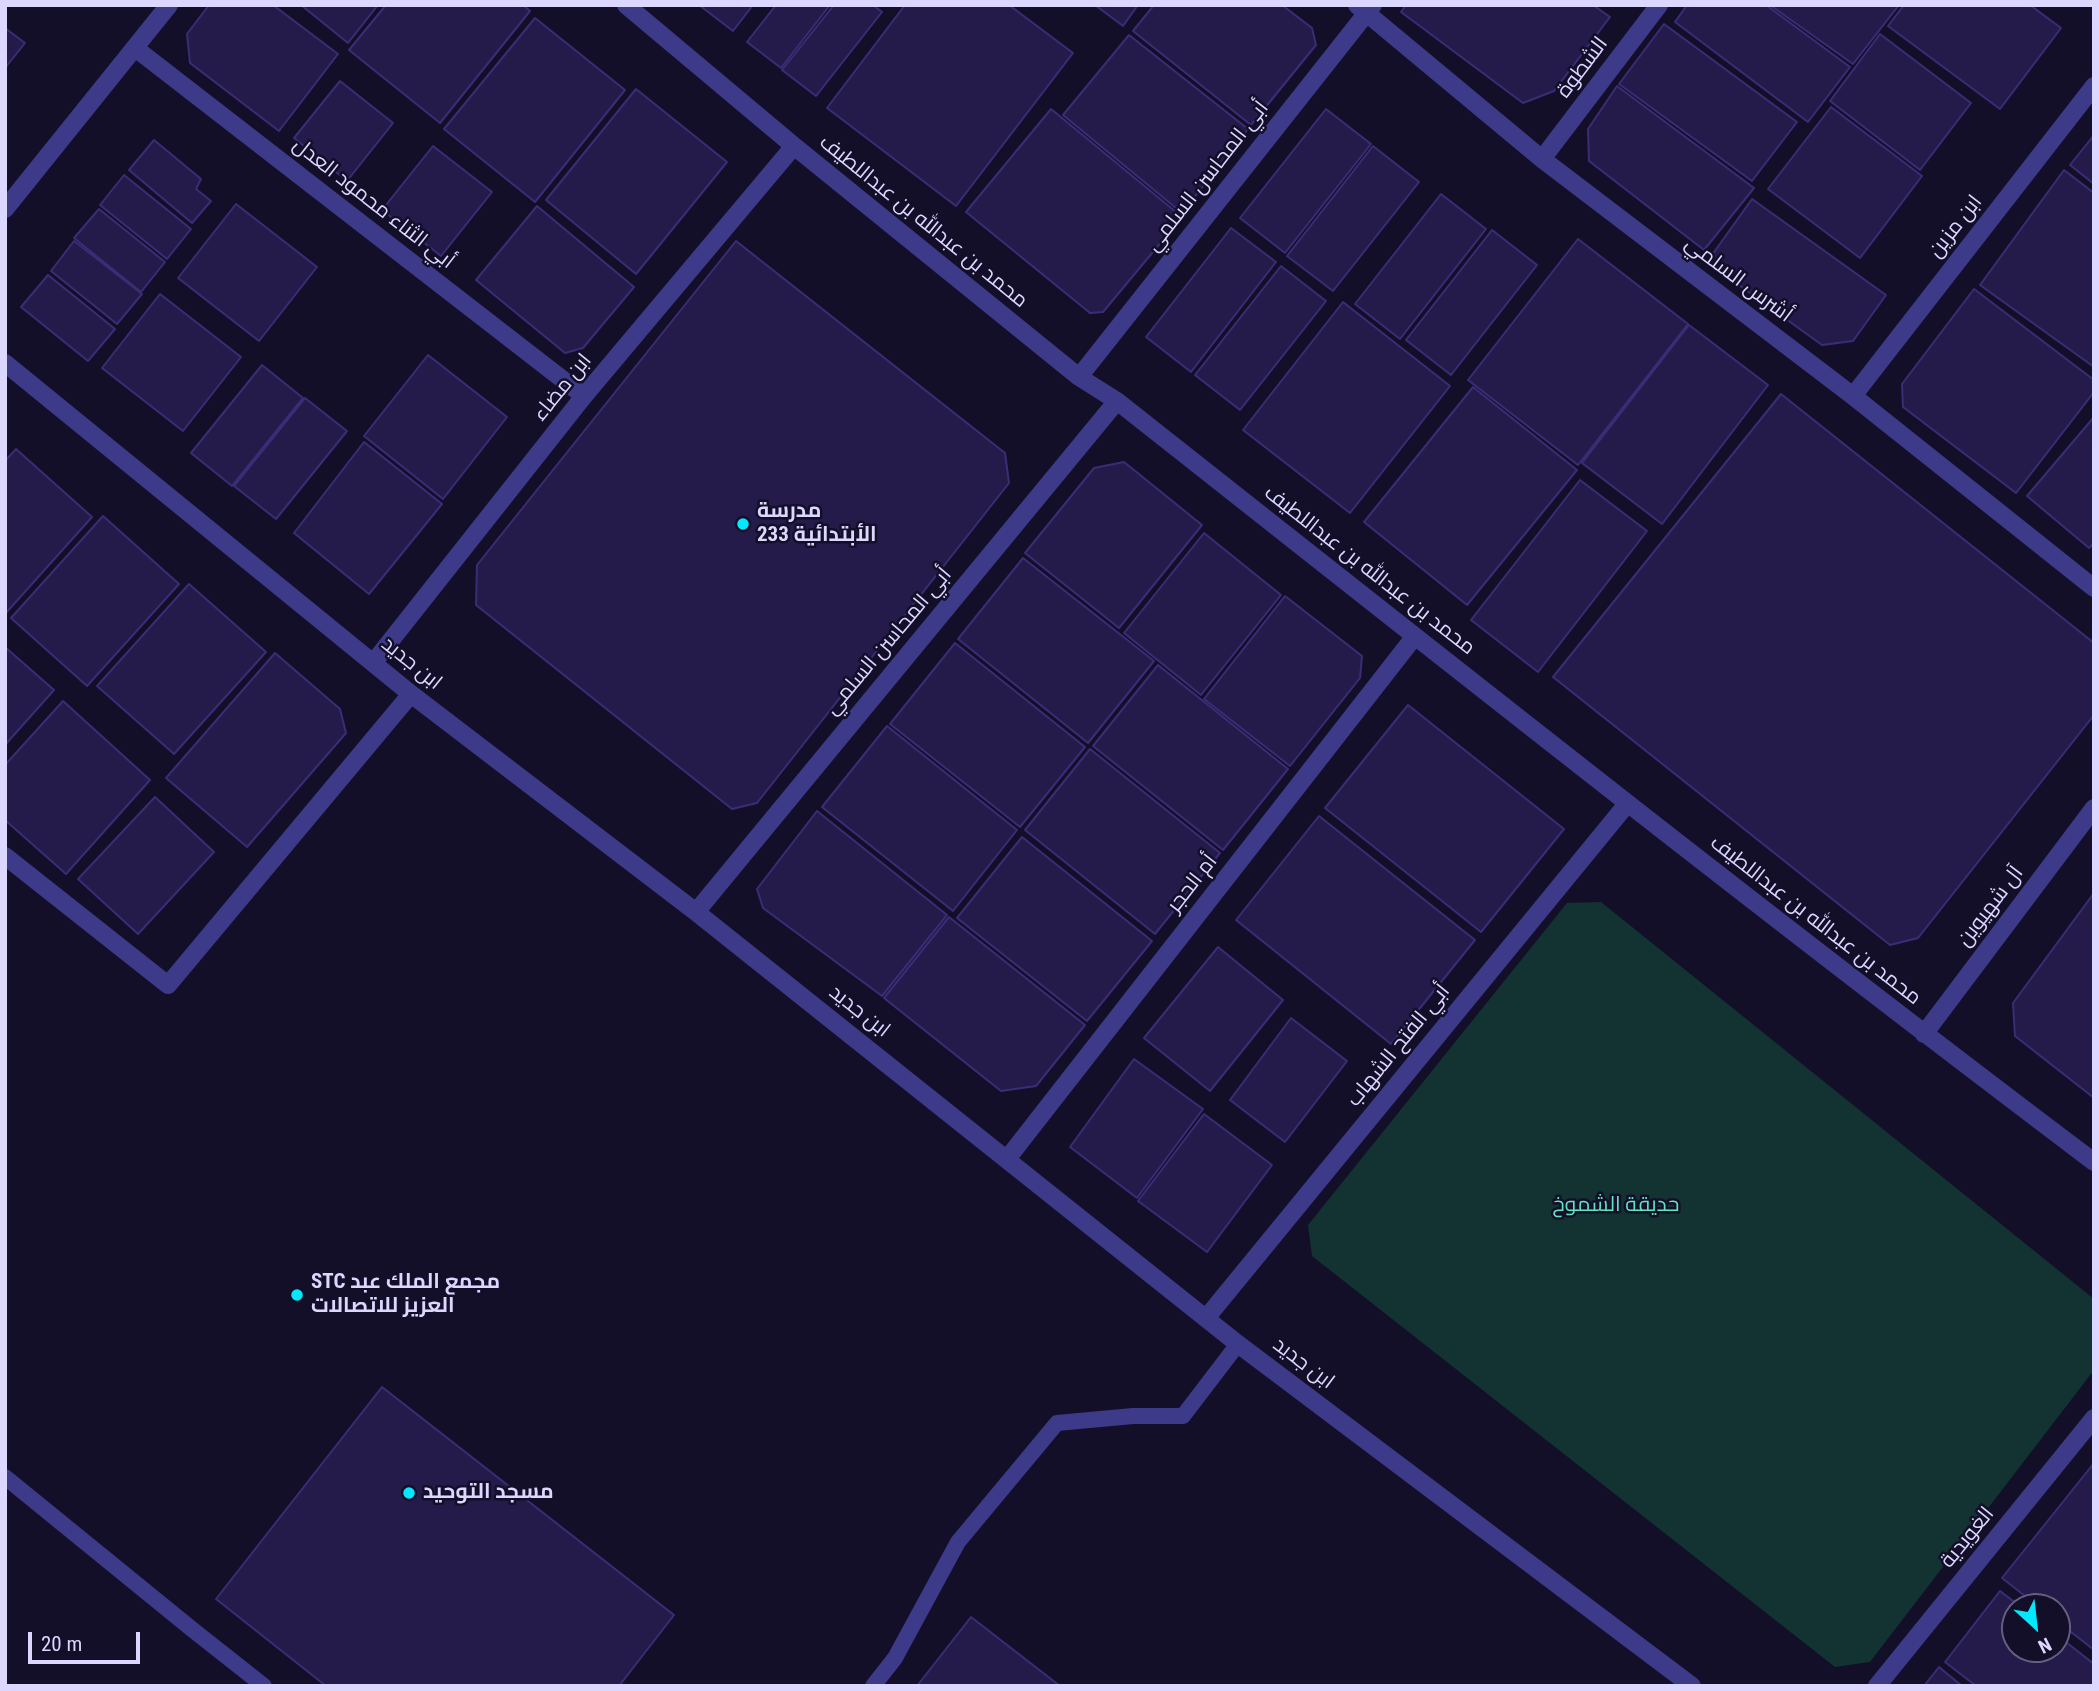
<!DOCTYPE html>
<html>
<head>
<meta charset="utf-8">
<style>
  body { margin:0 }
  #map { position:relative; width:2099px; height:1691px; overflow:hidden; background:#140f29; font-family:"Roboto Condensed",sans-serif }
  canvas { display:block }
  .frame { position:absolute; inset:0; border:7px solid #dbd7ff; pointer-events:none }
  .north { position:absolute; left:2001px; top:1593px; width:70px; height:70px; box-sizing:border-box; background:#140f29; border:2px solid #645f7f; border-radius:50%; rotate:153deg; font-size:19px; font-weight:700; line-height:28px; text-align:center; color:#dbd7ff }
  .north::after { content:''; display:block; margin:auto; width:24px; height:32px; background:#03e8ff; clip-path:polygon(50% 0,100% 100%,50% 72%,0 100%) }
  .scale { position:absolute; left:28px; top:1632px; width:112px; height:32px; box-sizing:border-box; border:4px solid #dbd7ff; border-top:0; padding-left:9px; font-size:21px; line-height:24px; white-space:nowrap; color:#dbd7ff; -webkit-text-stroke:5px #140f29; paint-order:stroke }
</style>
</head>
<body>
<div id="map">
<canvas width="2099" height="1691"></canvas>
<div class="frame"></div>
<div class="north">N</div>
<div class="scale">20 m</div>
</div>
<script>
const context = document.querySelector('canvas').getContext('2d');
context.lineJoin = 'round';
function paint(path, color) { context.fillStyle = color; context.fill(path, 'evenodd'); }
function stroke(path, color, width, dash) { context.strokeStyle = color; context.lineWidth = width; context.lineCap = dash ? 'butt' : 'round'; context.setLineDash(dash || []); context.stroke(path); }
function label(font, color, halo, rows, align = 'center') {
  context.font = font + ' "Roboto Condensed",Cairo,sans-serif'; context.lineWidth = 5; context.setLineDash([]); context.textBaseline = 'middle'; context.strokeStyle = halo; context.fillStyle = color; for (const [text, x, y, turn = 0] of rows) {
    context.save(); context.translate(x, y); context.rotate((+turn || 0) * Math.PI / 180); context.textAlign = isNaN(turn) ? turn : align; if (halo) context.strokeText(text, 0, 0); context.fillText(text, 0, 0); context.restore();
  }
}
paint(new Path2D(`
  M1601,902L2094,1299V1370L1870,1662L1835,1667L1312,1256L1308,1225L1567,903Z`), '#123331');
const building = new Path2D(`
  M209,5H273L338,54L279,131L190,63L187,34Z
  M301,5H378L348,43Z
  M386,5H523L530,11L440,123L349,50Z
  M699,5H753L733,31Z
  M776,5H830L781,68L747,42Z
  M834,5H873L882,12L816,96L782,70Z
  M905,5H1009L1073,53L956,206L827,108Z
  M1095,5H1138L1123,26Z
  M1154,5H1282L1312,28L1316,45L1251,125L1133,31Z
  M1406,5H1593L1610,17L1554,91L1523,103L1401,12Z
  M1687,5H1766L1850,67L1808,122L1675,22Z
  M1770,5H1899L1853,64Z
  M1904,5H2030L2061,28L2000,109L1888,26Z
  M535,18L625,90L535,202L444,129Z
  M1664,24L1797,122L1752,181L1619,84Z
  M5,28L25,43L5,68Z
  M1880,34L1971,103L1920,170L1830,101Z
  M1129,35L1248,129L1182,213L1063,115Z
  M340,81L393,123L347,181L294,138Z
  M1617,86L1754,188L1704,250L1589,161L1588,129Z
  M636,89L727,162L636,274L546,200Z
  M1831,107L1922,176L1860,258L1768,189Z
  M1051,109L1182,217L1103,312L1090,313L966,212Z
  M1326,109L1371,144L1285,253L1240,218Z
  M2094,135V184L2070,165Z
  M154,140L201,179L196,189L211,201L192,223L129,170Z
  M433,146L492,192L441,256L382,210Z
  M1373,146L1419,182L1333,291L1287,256Z
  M2064,170L2094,193V367L1980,285Z
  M124,175L191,229L167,259L100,205Z
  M1441,194L1486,229L1400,339L1355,304Z
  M1752,199L1886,295L1853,341L1822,345L1707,262Z
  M236,204L317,267L259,341L178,278Z
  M537,206L634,287L583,348L565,353L476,280Z
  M99,209L165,262L141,292L74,238Z
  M1231,228L1276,262L1191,372L1146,337Z
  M1492,230L1537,265L1451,375L1406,340Z
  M1578,239L1688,324L1578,465L1468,380Z
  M74,241L142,294L117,324L51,271Z
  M736,241L1005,453L1009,483L757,803L732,809L476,605L477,565Z
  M1281,266L1326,301L1240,410L1195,375Z
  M48,275L115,329L88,361L21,307Z
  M1974,289L2094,380V392L2016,493L1903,407L1902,384Z
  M160,294L241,357L183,431L102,368Z
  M1343,302L1450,386L1350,513L1243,430Z
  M1689,325L1768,385L1662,524L1582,463Z
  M428,355L507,417L443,499L364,436Z
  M262,365L303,398L232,486L191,453Z
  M1473,387L1577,470L1467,605L1364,522Z
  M1781,394L2094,643V715L1918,938L1890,945L1553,677Z
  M305,398L347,431L276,519L234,486Z
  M2094,417V543L2089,548L2027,496Z
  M364,442L442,504L369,594L294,533Z
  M16,449L92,517L5,614V461Z
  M1124,462L1202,525L1119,628L1025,553L1094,468Z
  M1580,480L1647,531L1538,672L1471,620Z
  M103,516L179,584L87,686L11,618Z
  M1204,533L1281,595L1201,695L1124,633Z
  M1023,558L1154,661L1088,743L958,639Z
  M189,584L266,652L174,754L97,686Z
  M1285,596L1362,656L1360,678L1290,766L1204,699Z
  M955,643L1085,747L1020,827L890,724Z
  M5,647L54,690L5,745Z
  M275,653L340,709L346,733L247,847L166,778Z
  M1158,665L1288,769L1223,850L1093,746Z
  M63,701L150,780L66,874L5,820V765Z
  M1408,705L1564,829L1481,932L1325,808Z
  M887,726L1017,830L953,911L822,807Z
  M1090,749L1220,853L1155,934L1025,830Z
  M155,797L214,852L138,934L78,879Z
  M817,811L947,915L882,996L763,908L757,889Z
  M1319,816L1475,940L1391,1044L1236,920Z
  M1022,837L1152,941L1087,1021L957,918Z
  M2094,893V1098L2015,1036L2013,1003Z
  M949,917L1085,1025L1036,1086L1001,1091L884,998Z
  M1218,947L1283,1000L1210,1091L1144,1038Z
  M1291,1018L1347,1061L1285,1142L1230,1100Z
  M1134,1059L1203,1109L1137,1198L1070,1147Z
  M1204,1114L1272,1165L1207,1252L1138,1201Z
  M382,1387L674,1615L619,1686H326L216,1599Z
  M2094,1463V1650L2057,1621V1607H2039L2002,1578Z
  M2000,1591L2021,1607H2015V1649H2057V1635L2094,1664V1686H1976L1945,1662Z
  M971,1617L1060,1686H917Z
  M1939,1667L1962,1686H1924Z`);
paint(building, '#241b4a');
stroke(building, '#3a2d76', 2);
stroke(new Path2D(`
  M5,1477L193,1630L264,1686
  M873,1686L895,1658L958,1542L1057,1423L1133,1416H1183L1238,1344`), '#3c3a89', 16);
stroke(new Path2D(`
  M626,5L794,146L1079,377L1117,401C1441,657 1764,913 2094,1162
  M1357,5L1542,159L1853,396L2094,588
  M135,48L584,396
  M1542,159L1659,5
  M5,209L169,5
  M5,363L411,694L696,912L1238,1344L1692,1686
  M1079,377L1373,5
  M1853,396L2094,86
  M373,663L584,396L794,146
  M5,856L168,985L411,694
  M696,912L1117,401
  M1924,1034L2094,808
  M1007,1159L1415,636
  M1207,1317L1627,804
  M1877,1686L2094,1418`), '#3c3a89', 18);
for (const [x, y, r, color] of [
  [743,524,7,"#03e8ff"],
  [297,1295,7,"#03e8ff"],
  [409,1493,7,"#03e8ff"]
]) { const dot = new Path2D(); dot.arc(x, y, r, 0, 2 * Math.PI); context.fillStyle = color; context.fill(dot); stroke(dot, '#140f29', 2.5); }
label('21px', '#dbd7ff', '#140f29', [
  ["الشطوة",1583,68,-53],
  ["أبي المحاسن السلمي",1208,177,-52],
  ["أبي الثناء محمود العدل",373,204,38],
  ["محمد بن عبدالله بن عبداللطيف",923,222,39],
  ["ابن مزين",1956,227,-52],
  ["أشرس السلمي",1738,280,37],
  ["ابن مضاء",563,388,-51],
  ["محمد بن عبدالله بن عبداللطيف",1369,571,38],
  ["أبي المحاسن السلمي",889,642,-50],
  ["ابن جديد",411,664,39],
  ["أم الحجر",1193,884,-52],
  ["آل شهيوين",1991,907,-53],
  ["محمد بن عبدالله بن عبداللطيف",1815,921,38],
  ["ابن جديد",859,1012,38],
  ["أبي الفتح الشهاب",1399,1046,-51],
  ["ابن جديد",1303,1364,37],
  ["الغويدية",1968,1538,-51]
]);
label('bold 21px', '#dbd7ff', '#140f29', [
  ["مدرسة",757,512],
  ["الأبتدائية 233",757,536],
  ["STC مجمع الملك عبد",311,1283],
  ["العزيز للاتصالات",311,1307],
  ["مسجد التوحيد",423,1493]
], 'left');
label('21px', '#5fe3c1', '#140f29', [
  ["حديقة الشموخ",1616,1206]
]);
</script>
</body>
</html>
